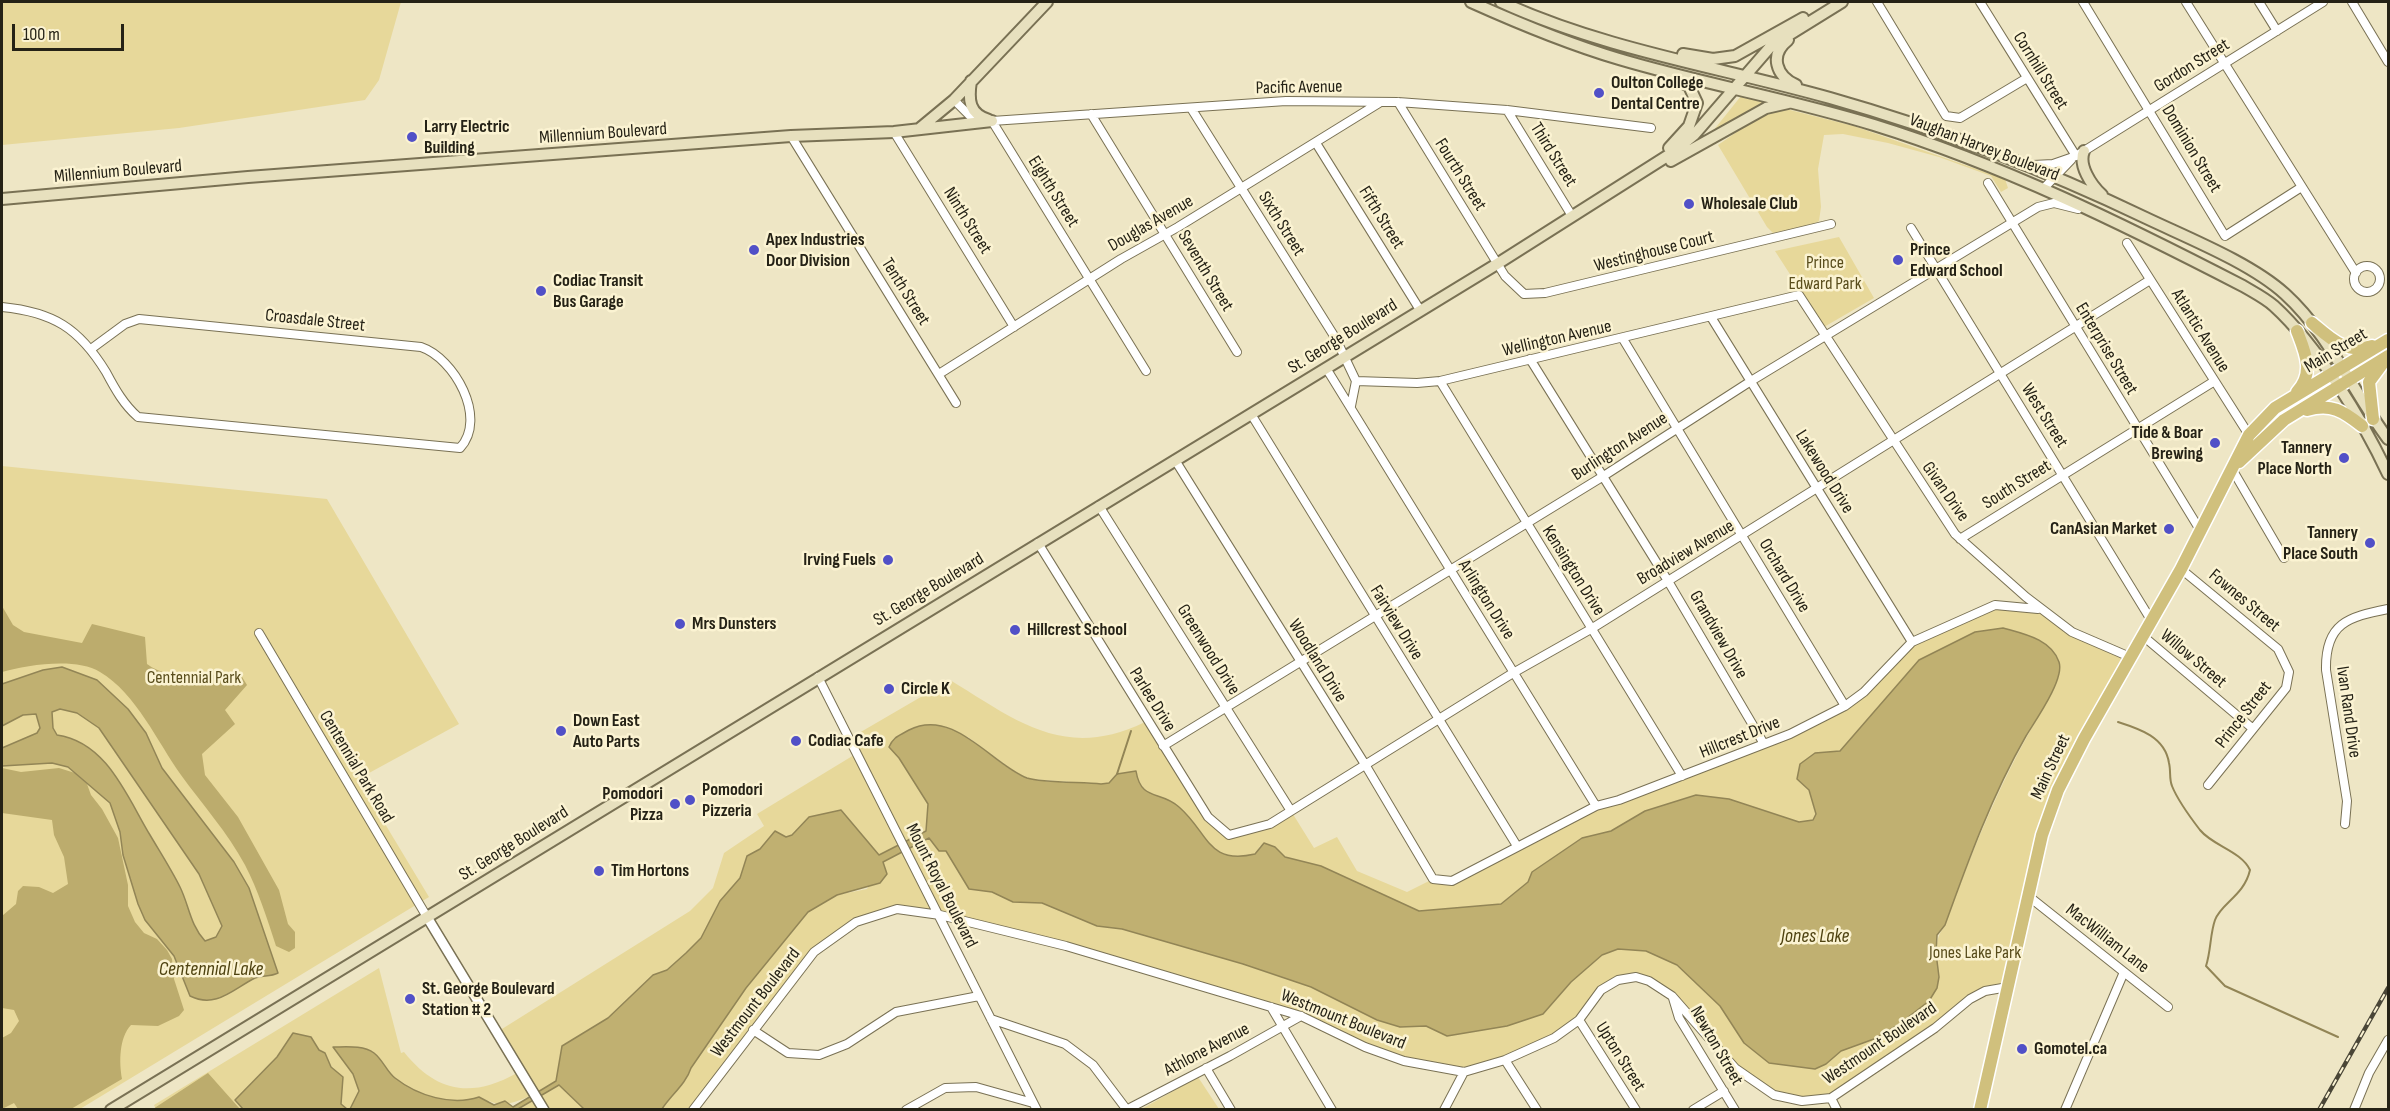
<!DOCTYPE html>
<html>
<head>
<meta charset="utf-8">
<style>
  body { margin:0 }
  #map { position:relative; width:2390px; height:1111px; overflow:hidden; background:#eee6c5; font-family:"Sofia Sans Condensed",sans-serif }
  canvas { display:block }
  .frame { position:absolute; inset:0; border:3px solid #252216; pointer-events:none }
  .scale { position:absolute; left:12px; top:24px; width:112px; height:27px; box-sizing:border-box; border:3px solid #252216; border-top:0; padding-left:8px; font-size:18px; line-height:21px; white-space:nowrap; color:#252216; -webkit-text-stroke:4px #fbf3d2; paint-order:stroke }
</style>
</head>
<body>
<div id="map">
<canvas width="2390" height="1111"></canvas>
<div class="frame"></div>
<div class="scale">100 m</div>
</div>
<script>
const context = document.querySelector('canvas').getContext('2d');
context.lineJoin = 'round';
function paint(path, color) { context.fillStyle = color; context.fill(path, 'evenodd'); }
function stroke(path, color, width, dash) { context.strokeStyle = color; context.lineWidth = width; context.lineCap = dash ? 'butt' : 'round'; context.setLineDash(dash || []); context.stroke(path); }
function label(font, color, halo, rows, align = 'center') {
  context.font = font + ' "Sofia Sans Condensed",sans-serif'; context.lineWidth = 5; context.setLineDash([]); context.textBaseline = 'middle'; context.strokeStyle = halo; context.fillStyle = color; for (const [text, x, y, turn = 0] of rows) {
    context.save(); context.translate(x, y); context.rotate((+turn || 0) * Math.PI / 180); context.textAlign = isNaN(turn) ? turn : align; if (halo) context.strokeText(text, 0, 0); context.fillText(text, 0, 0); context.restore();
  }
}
paint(new Path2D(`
  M2,2H401L379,80L365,100L179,128L2,145Z
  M1741,96L1761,101L1763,105L1714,134L1713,131Z
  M1782,108L1854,126L2005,179L2008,188L2001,192L1991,176L1939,157L1888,143L1843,134L1824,135L1818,169L1821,207L1819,221L1811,225L1773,233L1767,227L1718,145L1761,115Z
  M1839,237L1874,298L1824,327L1775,251Z
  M2,466L327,499L459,724L358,779L429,897L80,1109H2Z
  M1995,605L2043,610L2072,632L2130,657L2058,790L2008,987L1985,991L1847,1088L1818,1101L1774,1095L1735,1068L1672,996L1636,977L1601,990L1579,1020L1554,1038L1464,1072L1404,1061L1301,1016L1066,946L897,909L856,922L814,952L693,1109H662C671,1095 686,1084 691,1068L746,988L808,912L837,895L867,889L883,862L929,838L939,851H946L969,889L992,892L1013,902L1042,903L1097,926L1122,929L1243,964L1311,987L1401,1027L1426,1026L1447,1036L1543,1014L1571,982L1602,955L1618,949L1646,951L1676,965L1708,994L1720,1006L1744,1043L1826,1064L1841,1051L1874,1039L1939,977C1936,957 1933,941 1945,925C1973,848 2004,772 2047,702L1919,660L1840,751L1815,753L1797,779L1809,790L1816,815L1813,820L1799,822L1729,799L1645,811L1611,831L1582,838L1532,872L1528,882L1501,904L1419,911L1321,866L1285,857L1275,847L1260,846L1256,854C1249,856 1239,860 1233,858C1196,850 1191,798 1150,795L1138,782L1101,784L1030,779L1016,773L968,737L904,733L894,738L889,747L899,758L928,804L926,831L879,855L841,811L809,817L792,835L786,837L775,831L760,849L747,856L740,878L720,901L701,938L686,953L667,970L653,975L608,1018L562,1046L556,1081C537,1092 510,1111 489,1101L479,1109H344L341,1104L342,1077L331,1067L325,1053L319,1050L311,1037L293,1033L277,1057L235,1100L243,1109H156L154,1105L379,968L401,1053L404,1052C436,1092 471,1099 517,1073L494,1034L690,911L713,888L724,853L764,826L757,814L854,755L847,740L950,680C1017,721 1065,761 1145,722L1208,817L1229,835L1250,831L1291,811L1314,848L1337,837L1357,871L1407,892L1433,879L1452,881L1596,806L1790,734L1845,706L1912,642ZM360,1047L374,1053L353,1074L334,1048Z
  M1198,1077L1219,1109L1140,1110Z
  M559,1085L584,1109L518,1110Z`), '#e7d89a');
paint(new Path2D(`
  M2,606L13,625L24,632L82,643L92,624L145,637L147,664C171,682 210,675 239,672L247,685L225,710L235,724L202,754L205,775L238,817L279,890L288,924L295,932V948L289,952L276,946C267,918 258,890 245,865C228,833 202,804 181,775C158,743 136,693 100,672C76,657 27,665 2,672Z
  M2,768L21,772L59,768L75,773L87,784L91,795L102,809L118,838L128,885V906L135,922L144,933L157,939L167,950L172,959L174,979L184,1010L179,1016L158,1026L131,1025C119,1038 119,1062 122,1079L71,1109H18L14,1103L2,1109V1038L11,1033L19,1021L14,1010L2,1008V916L16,904L18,891L23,886L39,887L53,893L68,884L64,857L54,835L52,820L2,813Z
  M208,1073L240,1109H153Z`), '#bcac6d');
const water = new Path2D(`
  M2003,628C2024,634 2051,639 2059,662C2065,679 2035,721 2026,736C1992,795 1968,861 1945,925L1937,935L1936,953L1939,977L1937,988L1929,1001L1898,1025L1874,1039L1841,1051L1826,1064L1815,1069L1769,1063L1744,1043L1720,1006L1677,965L1646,951L1618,949L1602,955L1571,982L1543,1014L1507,1026L1447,1036L1426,1026L1400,1027L1377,1020L1311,987L1243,964L1122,929L1097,926L1042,903L1013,902L992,892L969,889L946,851H939L929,838L883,862L887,874L880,883L837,895L808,912L746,988L691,1068C686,1084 671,1095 662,1109H584L559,1085L518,1109H350L359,1091L353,1074L333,1047C346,1047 363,1045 374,1053C383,1060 387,1072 395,1078C418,1096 452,1106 479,1097L494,1105L505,1101L513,1107L556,1081L562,1046L608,1018L653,975L667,970L686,953L701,938L720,901L740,878L747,856L760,849L775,831L786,837L792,835L809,817L841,810L879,855L926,831L928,804L899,758L889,747C894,736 899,736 909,730C954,707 992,765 1027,778C1043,783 1082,782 1101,784L1109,783L1117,774L1136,771C1141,802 1161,790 1179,807C1209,833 1207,865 1255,854L1264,843L1275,847L1285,857L1321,866L1419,911L1501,904L1528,882L1532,872L1582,838L1611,831L1645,811L1696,795L1729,799L1799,822L1813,820L1816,814L1809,790L1797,779L1800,764L1815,753L1840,751L1919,660L1975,632Z
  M62,667L97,680L128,709L146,733L162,768L234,862L249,888L278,973C270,977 263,975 255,978C233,989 216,1009 190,996L174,956L145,920L138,904L123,855L120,832L110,803L68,767L52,763L2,766V748L37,733L40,728L36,714L23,715L2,726V684L43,670ZM60,709L77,713L99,728L199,874L222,926L216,937L205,941C190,925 189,905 180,887C171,869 160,852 150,835C127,797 107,742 57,735L53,728L52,712Z
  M293,1033L311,1037L319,1050L325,1053L331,1067L343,1077L341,1104L347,1109H243L235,1100L277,1057Z`);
paint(water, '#c0b071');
stroke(water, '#928556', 1.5);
stroke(new Path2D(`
  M2118,722C2140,729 2165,737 2169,763C2171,771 2169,779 2172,786C2178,801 2190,817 2200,830C2213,846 2241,851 2250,870C2244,896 2221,903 2215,920C2210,934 2211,951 2206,966L2225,986L2338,1037
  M1117,774L1131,731`), '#928556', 2);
const minor = new Path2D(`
  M1877,2L1946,116L1960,118L2027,78
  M1980,2L2076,156
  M2083,2L2225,236L2300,188
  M2186,2L2356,273
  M2259,2L2277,31
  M2352,2L2388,62
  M954,100L970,116L992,121L1286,101L1398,102L1507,110L1651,128
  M1398,102L1505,276L1524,294L1545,293L1831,224
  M1191,108L1336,339L1356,381L1417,383L1440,381L1799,295L1955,534L2026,597L2072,632L2130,657
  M1507,110L1572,216
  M1091,114L1237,352
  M992,121L1146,371
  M894,132L1014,327
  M791,136L956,403
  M1316,143L1420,310
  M2033,165L2053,164L2076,156L2323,2
  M1988,183L2200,530
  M2045,187L2071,160
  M1911,228L2151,620
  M2127,243L2249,435
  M2354 279a13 13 0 1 1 26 0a13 13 0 1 1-26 0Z
  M2,307C53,312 79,328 106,372C115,389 124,405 138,417L460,448C488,418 454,358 421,347L139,319L125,324L91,349
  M1711,317L1912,642
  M1623,339L1845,706
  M1530,359L1668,581L1764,744
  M1326,368L1596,806
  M939,374L1121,259L1178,227L1379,103
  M1440,381L1682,776
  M1351,406L1356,381
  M1251,414L1517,846
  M1175,460L1366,766L1433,879L1452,881L1596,806L1619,800L1790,734L1845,706L1864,692L1912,642L1995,605L2038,609
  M2232,469L2284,558
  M1099,506L1291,811
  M1960,539L2213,382
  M1038,543L1208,817L1229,835L1270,824L1513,673L1591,629L2150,280
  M2181,569L2278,649L2289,672L2286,688L2208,785
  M259,633L427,917
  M2143,636L2252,728
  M818,677L1037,1110
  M1163,746L1602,477L1751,381L2038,207L2054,203L2078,209
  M2345,824L2347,801L2326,670C2325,623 2348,617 2388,609
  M2027,895L2168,1007
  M1673,998L1679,1018L1735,1110
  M1271,1007L1332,1110
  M991,1019L1065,1044L1093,1065L1127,1110
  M1579,1020L1636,1110
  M753,1030L788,1053L819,1055L847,1044L896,1012L979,996
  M1505,1060L1537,1110
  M1206,1068L1231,1110
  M1831,1098L1837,1110
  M693,1110L814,952L856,922L897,909L940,915L1066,946L1301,1016L1365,1047L1404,1061L1464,1072L1505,1060L1554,1038L1579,1020L1601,990L1618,980L1636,977L1649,981L1672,996L1735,1068L1774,1095L1802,1101L1831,1098L1935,1028L1970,999L1985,991L2008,987
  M906,1110L945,1088L976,1087L1033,1103
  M1126,1110L1230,1056L1301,1016
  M1444,1110L1464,1072
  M1693,1110L1724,1091
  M2065,1110L2124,972
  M2354,1110L2369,1073L2388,1040`);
const tertiary = new Path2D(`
  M427,917L544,1110`);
const secondary = new Path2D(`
  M1471,2C1520,24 1568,44 1619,59C1703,84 1790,99 1874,125C2003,165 2123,224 2243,286C2253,292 2265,298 2274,306C2318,346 2363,421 2388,474
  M1501,2C1606,50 1720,67 1830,98C1939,129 2044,169 2146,218C2188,238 2251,263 2285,294C2329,334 2353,392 2388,439
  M1788,40C1769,55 1776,76 1796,85
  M1683,54L1713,59L1735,56L1803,18
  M971,81C968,100 969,114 989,120
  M919,129L954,100L1047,2
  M1669,148L1689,126L1697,103L1689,86L1673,78
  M2084,151C2078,165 2091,185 2102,195
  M1671,161L1766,108L1788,103
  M2,199L248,177L791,136L894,132L992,121
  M111,1110L1497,264L1672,153L1694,135L1771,46L1842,2`);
const primary = new Path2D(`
  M2312,323C2331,339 2345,354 2372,346
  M2297,392C2315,373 2305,352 2297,331
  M2307,410C2331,403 2343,411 2362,426
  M2373,419L2369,382L2383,363
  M2239,462L2284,420L2388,356
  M1980,1110L2042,835L2058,790L2084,739L2181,569L2249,435L2275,408L2388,340`);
stroke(minor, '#797154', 10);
stroke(tertiary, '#797154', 12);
stroke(secondary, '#797154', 14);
stroke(primary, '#fff', 15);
stroke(minor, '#fff', 8);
stroke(tertiary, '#fff', 9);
stroke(secondary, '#e7e0be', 10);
stroke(primary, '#d0c07d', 12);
const rail = new Path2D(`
  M2319,1110L2388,988`);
stroke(rail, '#4a4637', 4.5);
stroke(rail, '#fbf3d2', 2, [7]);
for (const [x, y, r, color] of [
  [1599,93,6,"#5150c7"],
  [412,137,6,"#5150c7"],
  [1689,204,6,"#5150c7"],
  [754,250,6,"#5150c7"],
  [1898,260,6,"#5150c7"],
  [541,291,6,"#5150c7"],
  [2215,443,6,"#5150c7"],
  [2344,458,6,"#5150c7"],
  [2169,529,6,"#5150c7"],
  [2370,543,6,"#5150c7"],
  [888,560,6,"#5150c7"],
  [680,624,6,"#5150c7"],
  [1015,630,6,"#5150c7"],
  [889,689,6,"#5150c7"],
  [561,731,6,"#5150c7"],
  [796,741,6,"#5150c7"],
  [690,800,6,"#5150c7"],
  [675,804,6,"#5150c7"],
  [599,871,6,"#5150c7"],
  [410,999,6,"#5150c7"],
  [2022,1049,6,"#5150c7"]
]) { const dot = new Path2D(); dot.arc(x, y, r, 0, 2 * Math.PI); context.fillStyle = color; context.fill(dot); stroke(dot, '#fbf3d2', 2); }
label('18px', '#252216', '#fbf3d2', [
  ["Gordon Street",2192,66,-32],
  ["Cornhill Street",2040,71,58],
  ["Pacific Avenue",1299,88,-1],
  ["Millennium Boulevard",603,134,-4],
  ["Vaughan Harvey Boulevard",1984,148,21],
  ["Dominion Street",2191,149,59],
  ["Third Street",1553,155,58],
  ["Millennium Boulevard",118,172,-5],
  ["Fourth Street",1460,175,58],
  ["Eighth Street",1053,192,58],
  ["Fifth Street",1381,218,58],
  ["Ninth Street",967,221,58],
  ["Douglas Avenue",1151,224,-30],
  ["Sixth Street",1281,224,58],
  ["Westinghouse Court",1654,252,-14],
  ["Seventh Street",1205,271,59],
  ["Tenth Street",905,292,58],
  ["Croasdale Street",315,321,6],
  ["Atlantic Avenue",2200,331,58],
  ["St. George Boulevard",1343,337,-32],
  ["Wellington Avenue",1557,339,-13],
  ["Enterprise Street",2106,349,59],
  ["Main Street",2336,351,-31],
  ["West Street",2044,416,58],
  ["Burlington Avenue",1620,447,-33],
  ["Lakewood Drive",1824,472,58],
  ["South Street",2017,485,-32],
  ["Givan Drive",1945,492,55],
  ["Broadview Avenue",1686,553,-31],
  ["Kensington Drive",1573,571,58],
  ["Orchard Drive",1784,576,59],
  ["St. George Boulevard",929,590,-31],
  ["Arlington Drive",1486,600,58],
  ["Fownes Street",2244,601,40],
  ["Fairview Drive",1396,623,58],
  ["Grandview Drive",1718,635,60],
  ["Greenwood Drive",1208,650,58],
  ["Willow Street",2193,659,40],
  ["Woodland Drive",1317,661,58],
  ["Parlee Drive",1152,700,58],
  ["Ivan Rand Drive",2348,712,82],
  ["Prince Street",2244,715,-52],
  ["Hillcrest Drive",1740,738,-22],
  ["Centennial Park Road",356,767,59],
  ["Main Street",2051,767,-65],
  ["St. George Boulevard",514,844,-32],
  ["Mount Royal Boulevard",941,886,63],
  ["MacWilliam Lane",2107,939,38],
  ["Westmount Boulevard",756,1003,-52],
  ["Westmount Boulevard",1343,1020,22],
  ["Westmount Boulevard",1880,1044,-34],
  ["Newton Street",1716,1046,60],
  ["Athlone Avenue",1207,1050,-28],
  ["Upton Street",1620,1057,58]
]);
label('bold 18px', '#252216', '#fbf3d2', [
  ["Oulton College",1611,83],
  ["Dental Centre",1611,104],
  ["Larry Electric",424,127],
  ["Building",424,148],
  ["Wholesale Club",1701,204],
  ["Apex Industries",766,240],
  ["Door Division",766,261],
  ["Prince",1910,250],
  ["Edward School",1910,271],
  ["Codiac Transit",553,281],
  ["Bus Garage",553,302],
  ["Tide & Boar",2203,433,"right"],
  ["Brewing",2203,454,"right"],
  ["Tannery",2332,448,"right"],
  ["Place North",2332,469,"right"],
  ["CanAsian Market",2157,529,"right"],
  ["Tannery",2358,533,"right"],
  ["Place South",2358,554,"right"],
  ["Irving Fuels",876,560,"right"],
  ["Mrs Dunsters",692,624],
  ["Hillcrest School",1027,630],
  ["Circle K",901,689],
  ["Down East",573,721],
  ["Auto Parts",573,742],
  ["Codiac Cafe",808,741],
  ["Pomodori",702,790],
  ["Pizzeria",702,811],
  ["Pomodori",663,794,"right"],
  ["Pizza",663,815,"right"],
  ["Tim Hortons",611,871],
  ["St. George Boulevard",422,989],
  ["Station # 2",422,1010],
  ["Gomotel.ca",2034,1049]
], 'left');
label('18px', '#594d1c', '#fbf3d2', [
  ["Prince",1825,263],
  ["Edward Park",1825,284],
  ["Centennial Park",194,678],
  ["Jones Lake Park",1975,953]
]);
label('italic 20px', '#4e4210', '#fbf3d2', [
  ["Jones Lake",1815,937],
  ["Centennial Lake",211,970]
]);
</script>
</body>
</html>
